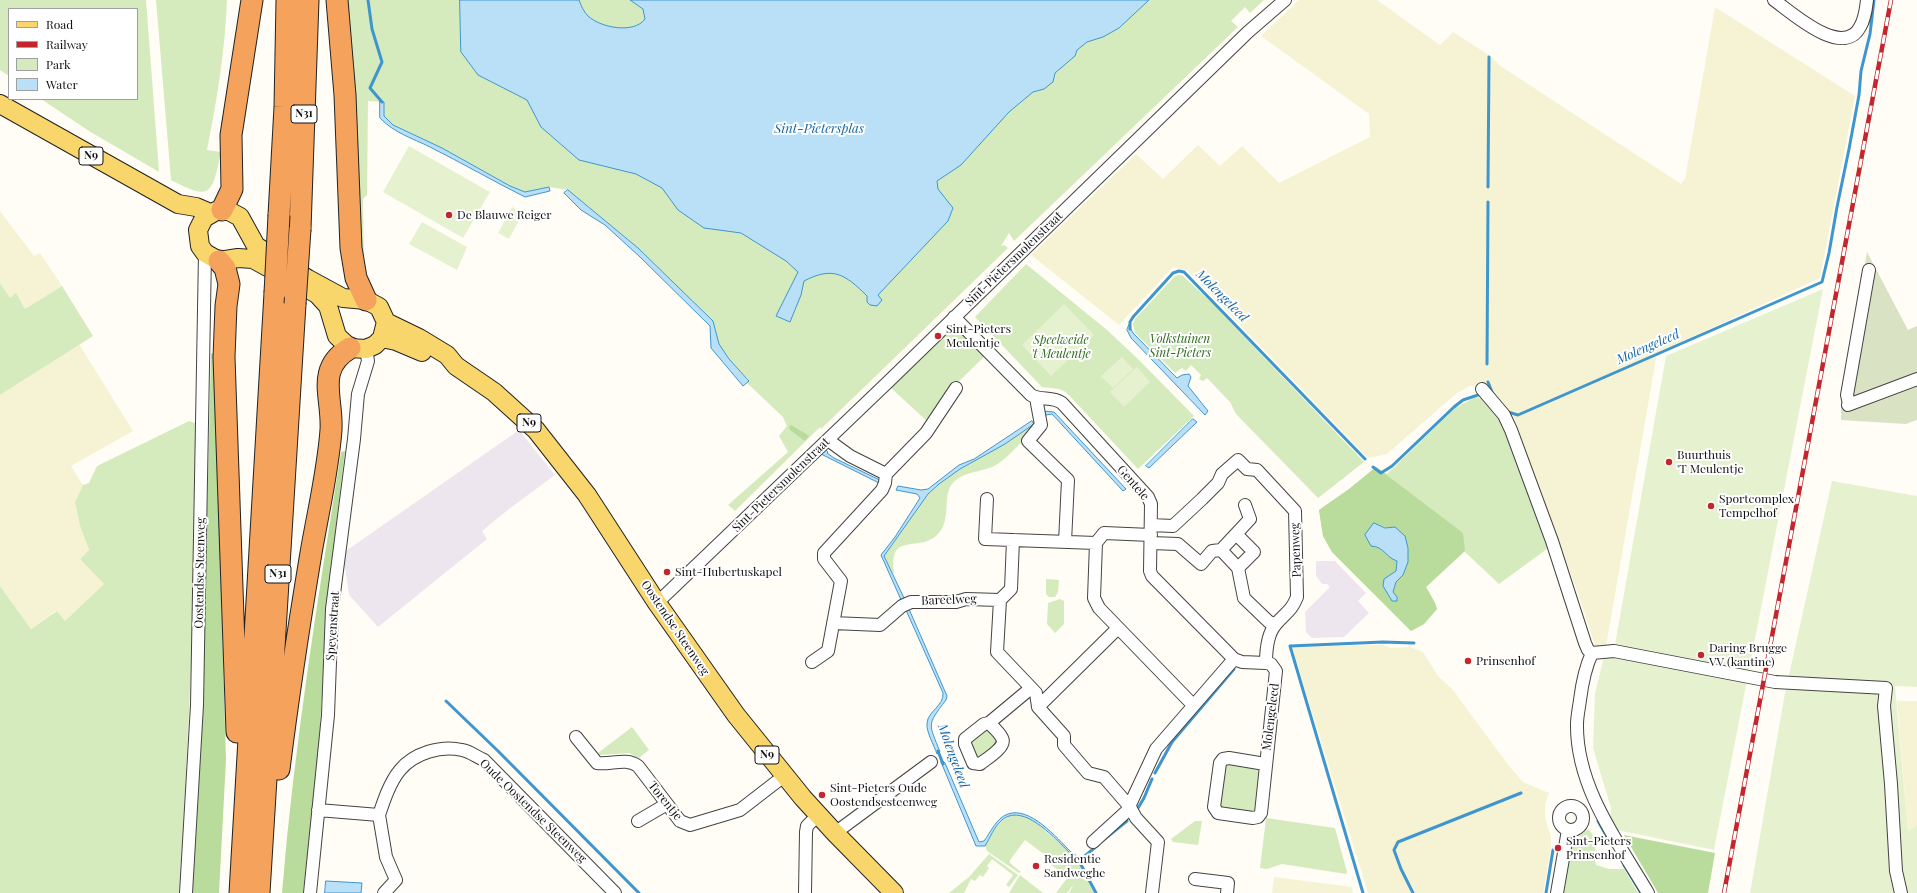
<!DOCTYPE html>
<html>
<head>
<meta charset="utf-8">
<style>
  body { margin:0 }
  #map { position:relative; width:1917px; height:893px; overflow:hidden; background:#fffdf5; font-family:"Playfair Display",serif }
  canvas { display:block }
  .legend { position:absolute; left:8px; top:8px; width:130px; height:92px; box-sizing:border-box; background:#fff; border:1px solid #a0a0a0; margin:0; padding:5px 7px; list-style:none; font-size:12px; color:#111 }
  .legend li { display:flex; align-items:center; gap:8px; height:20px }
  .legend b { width:20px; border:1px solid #a0a0a0 }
</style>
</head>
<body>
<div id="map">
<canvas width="1917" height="893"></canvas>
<ul class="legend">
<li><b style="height:5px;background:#f9d66b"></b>Road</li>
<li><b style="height:5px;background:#c4262e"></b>Railway</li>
<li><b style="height:11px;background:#d5ebbd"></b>Park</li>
<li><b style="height:11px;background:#b9e0f7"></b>Water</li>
</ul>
</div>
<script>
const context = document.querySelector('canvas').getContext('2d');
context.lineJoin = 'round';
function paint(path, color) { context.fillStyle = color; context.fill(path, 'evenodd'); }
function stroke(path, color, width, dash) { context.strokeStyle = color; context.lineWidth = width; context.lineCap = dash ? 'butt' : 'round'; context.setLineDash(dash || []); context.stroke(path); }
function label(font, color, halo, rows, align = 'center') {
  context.font = font + ' "Playfair Display",serif'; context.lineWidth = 4; context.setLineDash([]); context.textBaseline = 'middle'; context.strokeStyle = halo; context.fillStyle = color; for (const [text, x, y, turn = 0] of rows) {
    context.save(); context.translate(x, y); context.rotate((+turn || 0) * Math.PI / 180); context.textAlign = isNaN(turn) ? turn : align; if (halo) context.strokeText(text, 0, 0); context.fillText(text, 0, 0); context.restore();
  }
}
paint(new Path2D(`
  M519,430L555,475L509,509L482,531L487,539L378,627L349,595L343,553Z
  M1316,561H1335L1366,593L1358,601L1369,613L1344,637L1312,638L1306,632L1305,612L1330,587L1327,584H1322L1316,576Z`), '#eee6ef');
paint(new Path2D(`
  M1299,0H1377L1440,45L1453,32L1492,57L1499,65L1681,184L1685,179L1715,7L1855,96L1820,278L1657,353L1606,646L1596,649L1582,605L1515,420L1511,412L1491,389L1483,385L1470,386L1457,393L1387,454L1368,458L1188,271L1173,267L1119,325L1031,255L1136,154L1163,179L1198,145L1220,166L1242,146L1279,183L1370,137L1369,114L1261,36Z
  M0,211L34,256L40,253L62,286L25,309L16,294L10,299L0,283Z
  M79,344L133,431L71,466L83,485L75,502L80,526L89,551L80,559L104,584L65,621L56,611L31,629L0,586V395Z
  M1383,645L1391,648L1410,647L1423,652L1438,676L1453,690L1509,766L1523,782L1549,793L1545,804V818L1551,837V848L1543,893H1368L1292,647Z
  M1897,701H1917V825L1908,831Z
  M1274,877L1352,887L1353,893H1272Z`), '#f6f3d4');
paint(new Path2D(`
  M0,0H146L159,172L89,131L41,99H137V9H9V76L0,70Z
  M156,0H227C225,51 217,100 207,150L221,152C212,193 212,202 171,180Z
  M347,0H1264L1250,13L1245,7L1231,21L1238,27L1014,241L1009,233L1001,246L1004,245L1008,248L821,429L820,427L735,511L728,505L788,452L779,436L787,426L783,417L747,383L749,380L729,359L719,344L713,321L638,248L568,190L549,187L525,192L510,186L442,148L393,125L383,116L384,102L368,101L367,195L363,199L364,270L360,251Z
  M1026,264L1107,330L1138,359L1194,416L1138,469L1066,392L1059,389L1042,387L975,317Z
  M1179,275L1183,276L1210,301L1364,462L1318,498L1236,414L1230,402L1207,378L1203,381L1199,379L1201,375L1191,365L1186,371L1182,368L1175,373L1135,333L1133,324L1135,319L1175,276Z
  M0,283L10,298L16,293L25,309L62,286L93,336L0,395Z
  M952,326H955L986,355L953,387L948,388L928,422L891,388Z
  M1482,397L1501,416L1551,546L1499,584L1464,551L1426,587L1435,603L1437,609L1424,624L1411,631L1332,552L1323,536L1319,510L1349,489L1376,467L1387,474L1455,408L1474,398Z
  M189,421L195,423L196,427C196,582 189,738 179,893H0V586L31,629L57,611L65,621L104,584L80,559L89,550L80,526L75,502L83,485L89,483L97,466Z
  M1034,424L1035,425L1027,433L1026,438C1017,446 1009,456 999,463C986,473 963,470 952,484C942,497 952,521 937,535C918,553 889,531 894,572L893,574L884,556L928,494L939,484L960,469L1005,444Z
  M1046,579L1059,580L1058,592L1055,597H1049L1046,594Z
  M1060,599L1064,601V624L1055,633L1047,624L1048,603Z
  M632,727L649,750L639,758L629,753L600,755L598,753Z
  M989,728L998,743L976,760L969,743L983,729Z
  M1225,762L1260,767L1256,811L1251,814L1219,809Z
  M1013,815L1025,816L1032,819L1081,862L1097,893H1069L1074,884L1067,893H1056L1068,877L1050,864L1053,861L1025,840L1010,860V863L1021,872L1019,873L987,851L985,846C993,834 997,820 1013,815Z
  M1266,818L1335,828L1347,872L1346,874L1282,864L1267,869L1260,868Z
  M1195,821H1202L1198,845L1173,842L1171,839Z
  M1588,829C1600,840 1593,851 1596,865L1609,869H1624L1638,893H1563L1573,842Z
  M989,854L1018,875L1009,887L1006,885L1013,875L992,859L987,866L989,868L983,877L980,875L975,881L971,879L964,893H949L969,877Z
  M1020,875L1043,893H1009Z`), '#d5ebbd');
paint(new Path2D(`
  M211,353L214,354L226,759L219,893H191C202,713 207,533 211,353Z
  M791,425L808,435L809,436L805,441L790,430L789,427Z
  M345,451L329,584L318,759L303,893H282C294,745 318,599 341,452Z
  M1376,467L1463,533L1465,551L1426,587L1435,603L1437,609L1424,624L1411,631L1332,552L1323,536L1319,510L1349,489ZM1374,523L1391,529L1403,575L1396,582L1393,593L1397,597V601L1384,579L1396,571L1397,560C1381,555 1376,537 1374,523Z
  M1624,835L1715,853L1708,893H1658Z`), '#b9dc9c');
paint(new Path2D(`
  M1867,252L1908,330L1917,326V420L1906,424L1841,420V404Z`), '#d9e3c4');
paint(new Path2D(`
  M409,146L490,192L463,238L383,192Z
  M512,207L523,213L509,239L498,233Z
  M422,222L467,247L457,270L409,244Z
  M1823,289L1714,850L1612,829L1610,825L1611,808L1593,748L1595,693L1604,657L1613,656L1666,356Z
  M1064,304L1094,335L1051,376L1022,345Z
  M1122,357L1133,369L1113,388L1101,376Z
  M1137,367L1150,382L1124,407L1110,392Z
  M1832,481L1917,496V687L1895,686L1908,831L1917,825V893H1750L1785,693Z`), '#e6f2cf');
const water = new Path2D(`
  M460,0H579C581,6 584,12 588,16C601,28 634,34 645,19L643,9L630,0H1149L1119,28L1103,37L1087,42L1077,50L1075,56L1055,73L1053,82L1044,89L1033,92L1009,112L961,165L937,181L938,189L953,208L948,221L878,295L882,300L877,306L870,305L867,302V296C845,274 833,266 804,281L801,295L790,322L776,316L798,272L786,261L741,233L704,228L678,210L662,188L636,174L579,160L541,127L527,100L478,75L461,52Z
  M380,101L384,102V116L393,125L442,148L510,186L525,192L549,187L550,191L525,197C493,181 462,163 430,147C412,138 394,133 380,118Z
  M568,190L638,248L713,321L719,344L729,359L749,381L743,386L711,348L710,326L640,257L605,225L581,210L564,193Z
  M1129,325L1133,333L1177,378L1182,375L1189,374L1191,377L1188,386L1208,411L1205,415L1131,338L1127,330Z
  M1043,411L1054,412L1126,489L1123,491L1052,414L1046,415Z
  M1193,419L1197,422L1149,468L1146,466Z
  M1032,421L1034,424L1005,444L960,469L939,484L928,494L884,556L905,600L902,602L881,555L895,537L920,498L917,494L896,490L898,486L921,490L928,489L959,465L974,459Z
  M826,450L828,452L827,453L834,458L882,481L881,484L821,454Z
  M1374,523L1385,528L1395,527L1405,536L1408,548V562L1403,575L1396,582L1393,592L1397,597V601H1392L1383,586L1384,579L1396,571L1397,561C1385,557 1385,547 1371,546L1365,535Z
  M909,609L947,696L946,700C926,726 929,723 940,752L937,754C934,745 926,732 927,723C928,711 944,706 943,693L906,610Z
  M943,761L945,763L979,842L984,841C991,832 996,818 1008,814C1030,806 1057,838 1071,852C1075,855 1080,857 1083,861L1079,862C1062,847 1026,800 1002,820C994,827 990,838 985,846H976L941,762Z
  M326,881L362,883L361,893H325Z`);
paint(water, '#b9e0f7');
stroke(water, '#3f96cf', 1);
stroke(new Path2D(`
  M368,0L372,29L382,62L370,88L382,102
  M1488,187L1489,57
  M1130,329V322L1133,317L1173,273L1179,271L1184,272L1365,459
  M1487,364L1488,202
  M1488,382L1492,392
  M1508,412L1518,415L1822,282L1829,253L1837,207L1849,149L1859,95L1861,71L1870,34L1874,0
  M1373,467L1381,473L1392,466L1454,407L1463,400L1481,394
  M446,701L498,751L639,893
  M938,751L943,764
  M1155,773L1172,742L1234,669
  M1138,808L1144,798L1152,779
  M1598,821L1607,837
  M1102,841L1127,821
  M1078,859L1096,893
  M1080,860L1098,845
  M1624,865L1641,893
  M1363,893L1290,646L1383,642L1414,643
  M1413,893L1401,869L1394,850L1398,842L1521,793
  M1546,893L1553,850`), '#3f96cf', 3);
const street = new Path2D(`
  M1774,0C1792,13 1843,59 1860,27C1865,19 1866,9 1867,0
  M954,317L1031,395C1041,401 1052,396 1062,403L1148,497L1151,504L1150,571L1152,576L1234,659L1242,662L1266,663
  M1482,389L1504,415L1511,430L1552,541L1585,643L1588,650L1592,653L1614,651L1775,682L1886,688L1884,706L1891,784L1896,871L1901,893
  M1036,398L1041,425L1028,441L1068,480L1065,542
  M1849,404L1847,395L1869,270
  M1848,405L1917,379
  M886,474L926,433L956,388
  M987,499L985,539L1096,543L1104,533L1151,535
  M1151,525L1173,526L1202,499L1218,483L1222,474L1238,460L1247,469L1257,470L1295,511L1297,597C1291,612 1286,612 1276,624C1267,634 1266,650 1266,663L1271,664L1276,671L1261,813L1258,817L1253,818L1218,813L1214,807L1220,763L1223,759L1229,758L1265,764
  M1013,540L1011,589L1000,600L997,652L1036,693L1038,707L1064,736V745L1088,773L1104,777L1130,807L1136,818L1158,842L1152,893
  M1096,543L1094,598L1099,608L1193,705
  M1151,543L1178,544L1201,564L1212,551L1221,550L1250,519L1245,505
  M1221,550L1238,568L1254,552L1237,535
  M1238,568L1244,598L1269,622L1276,624
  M657,603L889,381L1248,32L1285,0
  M833,623L880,625L902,606L911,602H956L966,599L1000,600
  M1592,653C1585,668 1582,684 1580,700C1579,708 1577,717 1577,724C1576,787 1618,842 1648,893
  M812,662L828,651L841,581L824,559V553L882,490L885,483L886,474L850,456L828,440
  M1038,707L1118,628
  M989,723C993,727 999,732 1002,738C1007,747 986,759 980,764L973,763L965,744V739L984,724L989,723L1031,688
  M576,737L597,763C611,765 626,757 638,766L680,821L690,825L740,810L784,776
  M1559 818a12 12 0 1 1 24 0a12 12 0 1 1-24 0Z
  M318,810L379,815C384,800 390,782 400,770C414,753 441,745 462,750C469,751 477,757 484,760L615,893
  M379,815L386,857L396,880L384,893
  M638,821L667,804
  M835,833L931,762
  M1093,842L1127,811L1156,749L1234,659
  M1195,879L1228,883L1227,893
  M186,893L197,705L205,253
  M310,893L328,715L332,609L354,439L358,394L368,361L366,349
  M805,893L806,832L807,826L818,815
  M1557,893L1568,830`);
const primary = new Path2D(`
  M0,104L178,204L196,207L210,213
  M216,211H229L240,217L256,246L308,279L343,298L366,300L379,307L386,322L382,338L375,345L366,349L350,348L337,336L328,306L317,294L253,259L238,258L219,261L205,253L200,246L198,230L204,218Z
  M386,322L419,338L447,355L456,366L494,392L536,430L587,495L657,603L736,715L803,798L835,833L894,893
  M382,338L396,341L422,352`);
const highway = new Path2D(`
  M337,0L345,95L351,248L356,278L366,300
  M222,210L232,189L231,135L252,0
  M279,215L285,107L287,0
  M300,229L308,0
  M219,261L225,268L229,284L226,306L224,357L237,732
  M279,769C288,697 299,625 311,553C318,512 328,471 331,430C333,397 315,369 350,348
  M240,893L275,293
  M259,893L295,304`);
stroke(street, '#444', 14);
stroke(primary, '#222', 20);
stroke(highway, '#222', 23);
stroke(street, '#fff', 12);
stroke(primary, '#f9d66b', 18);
stroke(highway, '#f5a25d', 21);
const rail = new Path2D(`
  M1724,893L1891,0`);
stroke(rail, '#c4262e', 4.5);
stroke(rail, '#fff', 3, [9]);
const highwayBridge = new Path2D(`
  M275,293L279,215
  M295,304L300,229`);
stroke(highwayBridge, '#222', 23, []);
stroke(highwayBridge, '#f5a25d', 21);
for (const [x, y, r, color] of [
  [449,215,4,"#c4262e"],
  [938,336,4,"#c4262e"],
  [1669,462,4,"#c4262e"],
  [1711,506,4,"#c4262e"],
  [667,572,4,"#c4262e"],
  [1701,655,4,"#c4262e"],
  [1468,661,4,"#c4262e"],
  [822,795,4,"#c4262e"],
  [1558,848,4,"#c4262e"],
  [1036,866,4,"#c4262e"]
]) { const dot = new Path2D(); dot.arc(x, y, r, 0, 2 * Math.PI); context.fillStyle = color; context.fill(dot); stroke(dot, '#fff', 1.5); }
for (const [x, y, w] of [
  [304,114,26],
  [91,156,24],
  [529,423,24],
  [278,574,26],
  [767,755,24]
]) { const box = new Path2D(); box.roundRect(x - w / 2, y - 9, w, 18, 3); context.fillStyle = '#fff'; context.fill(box); stroke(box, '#111', 1); }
label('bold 11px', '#111', null, [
  ["N31",304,114],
  ["N9",91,156],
  ["N9",529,423],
  ["N31",278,574],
  ["N9",767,755]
]);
label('12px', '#111', '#fff', [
  ["De Blauwe Reiger",457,215],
  ["Sint-Pieters",946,329],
  ["Meulentje",946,343],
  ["Buurthuis",1677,455],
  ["'T Meulentje",1677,469],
  ["Sportcomplex",1719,499],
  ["Tempelhof",1719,513],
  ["Sint-Hubertuskapel",675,572],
  ["Daring Brugge",1709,648],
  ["VV (kantine)",1709,662],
  ["Prinsenhof",1476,661],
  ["Sint-Pieters Oude",830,788],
  ["Oostendsesteenweg",830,802],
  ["Sint-Pieters",1566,841],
  ["Prinsenhof",1566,855],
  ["Residentie",1044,859],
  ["Sandweghe",1044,873]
], 'left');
label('12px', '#111', '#fff', [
  ["Sint-Pietersmolenstraat",1014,259,-44],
  ["Gentele",1133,483,49],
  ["Sint-Pietersmolenstraat",781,485,-44],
  ["Papenweg",1296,550,-92],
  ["Oostendse Steenweg",200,573,-89],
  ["Bareelweg",949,600,-2],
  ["Speyenstraat",333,626,-86],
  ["Oostendse Steenweg",675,628,56],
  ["Molengeleed",1271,717,-83],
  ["Torentje",665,801,51],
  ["Oude Oostendse Steenweg",533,811,44]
]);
label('italic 12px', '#2f6b1f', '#fff', [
  ["Volkstuinen",1180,339],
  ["Sint-Pieters",1180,353],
  ["Speelweide",1061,340],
  ["'t Meulentje",1061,354]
]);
label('italic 13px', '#1768a6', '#fff', [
  ["Sint-Pietersplas",819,129],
  ["Molengeleed",1222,296,45],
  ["Molengeleed",1648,347,-24],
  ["Molengeleed",953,756,70]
]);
</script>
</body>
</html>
